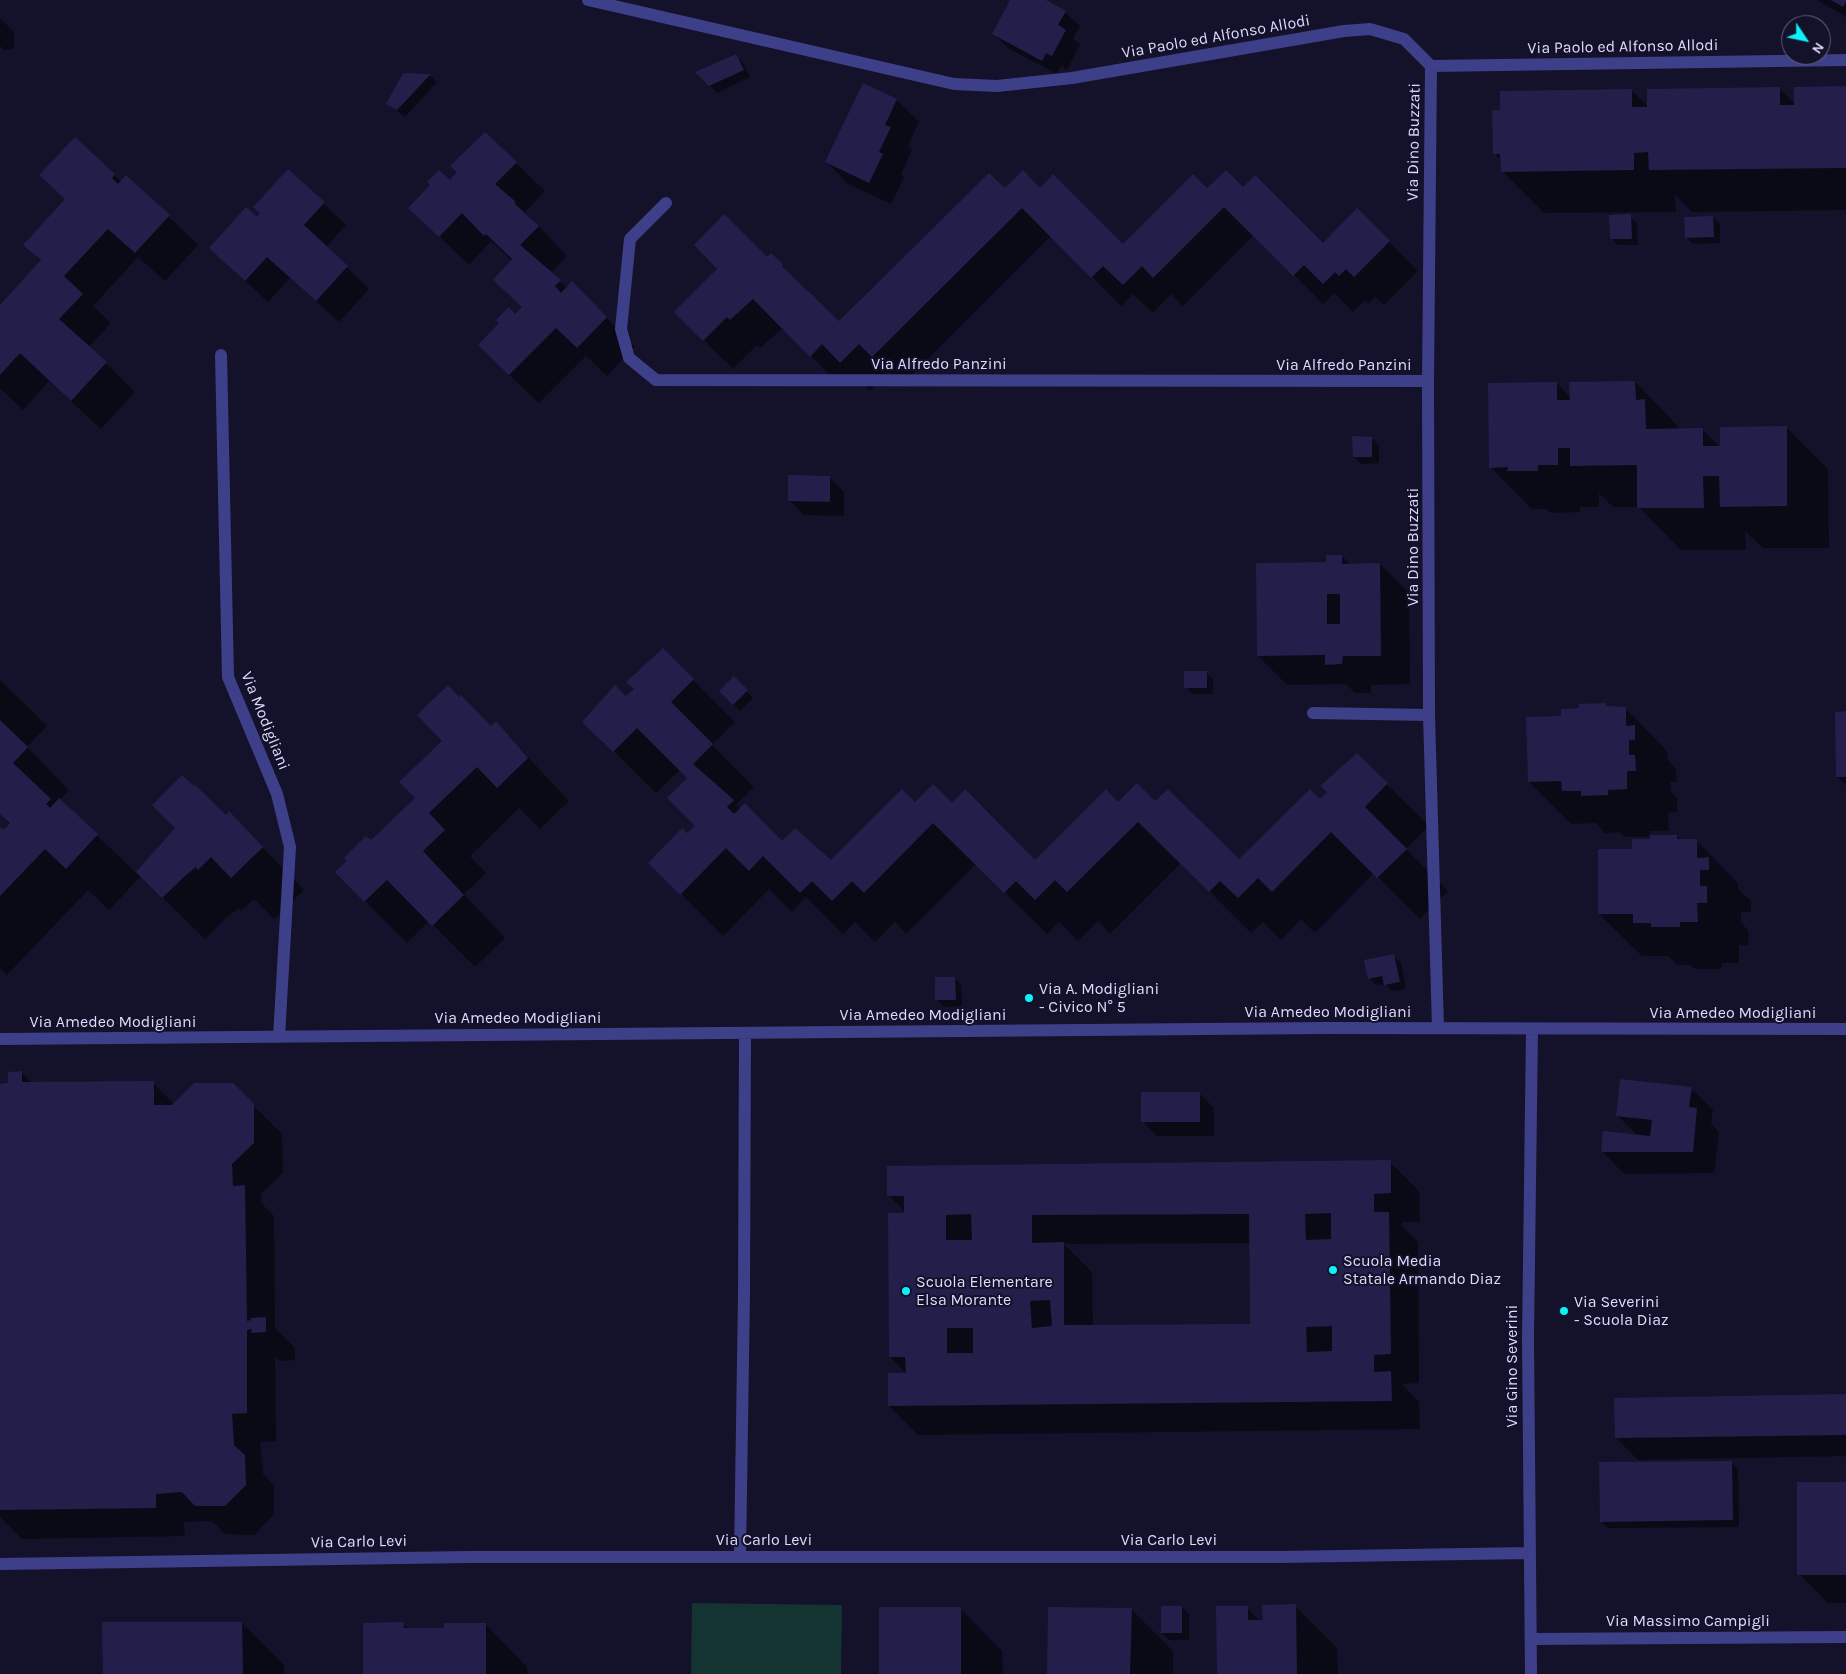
<!DOCTYPE html>
<html>
<head>
<meta charset="utf-8">
<style>
  body { margin:0 }
  #map { position:relative; width:1846px; height:1674px; overflow:hidden; background:#14112a; font-family:Karla,sans-serif }
  canvas { display:block }
  .north { position:absolute; left:1781px; top:15px; width:50px; height:50px; box-sizing:border-box; background:#14112a; border:1px solid #64627f; border-radius:50%; rotate:124deg; font-size:14px; font-weight:700; line-height:20px; text-align:center; color:#dddbfe }
  .north::after { content:''; display:block; margin:auto; width:18px; height:22px; background:#0bf2fa; clip-path:polygon(50% 0,100% 100%,50% 72%,0 100%) }
</style>
</head>
<body>
<div id="map">
<canvas width="1846" height="1674"></canvas>
<div class="north">N</div>
</div>
<script>
const context = document.querySelector('canvas').getContext('2d');
context.lineJoin = 'round';
function paint(path, color) { context.fillStyle = color; context.fill(path, 'evenodd'); }
function stroke(path, color, width, dash) { context.strokeStyle = color; context.lineWidth = width; context.lineCap = dash ? 'butt' : 'round'; context.setLineDash(dash || []); context.stroke(path); }
function label(font, color, halo, rows, align = 'center') {
  context.font = font + ' Karla,sans-serif'; context.lineWidth = 4; context.setLineDash([]); context.textBaseline = 'middle'; context.strokeStyle = halo; context.fillStyle = color; for (const [text, x, y, turn = 0] of rows) {
    context.save(); context.translate(x, y); context.rotate((+turn || 0) * Math.PI / 180); context.textAlign = isNaN(turn) ? turn : align; if (halo) context.strokeText(text, 0, 0); context.fillText(text, 0, 0); context.restore();
  }
}
paint(new Path2D(`
  M692,1603L842,1605L841,1674H691Z`), '#143431');
paint(new Path2D(`
  M1012,0H1044L1065,12L1080,26L1073,38L1080,45L1067,70L1061,66L1057,74L1008,48L993,33Z
  M1817,0H1846V17Z
  M0,18L14,32V48L4,50L0,46Z
  M736,56L743,63L750,77L717,93L697,72Z
  M403,74L431,76L437,82L405,117L388,104Z
  M863,84L897,100L919,122L908,145L912,150L901,174L904,177L891,204L848,184L827,162Z
  M1846,87V210L1692,212L1675,195L1676,212L1544,213L1502,171V161L1494,153L1631,90L1649,107L1779,88L1795,104Z
  M75,138L121,182L127,176L198,245L165,281L138,257L93,306L111,323L89,347L135,392L101,429L49,381L23,410L0,388V307L41,261L25,245L66,200L40,175Z
  M516,163L545,191L525,212L567,256L551,273L567,288L601,312L635,347L607,376L586,356L539,403L508,374L516,315L523,307L512,261L491,241L469,265L439,236L450,182Z
  M288,170L346,225L326,247L369,289L339,322L290,278L268,302L211,248L257,219Z
  M1040,189L1123,246L1207,190L1243,189L1323,244L1357,210L1418,271L1384,305L1375,297L1368,304L1365,300L1353,312L1334,293L1323,304L1254,235L1183,306L1171,294L1153,313L1133,294L1121,306L1051,236L902,385L889,372L870,391L852,373L840,385L783,328L760,348L757,345L733,369L675,312L767,259L771,254L839,323L1005,190Z
  M1630,216L1637,223L1638,245H1618L1611,238Z
  M1713,217L1720,224V243L1693,244L1686,237Z
  M1635,382L1677,425V429H1702L1721,448L1786,427L1828,469L1829,548H1763L1745,531L1746,550H1681L1639,507H1613L1599,493V507H1580V512L1551,513L1547,509H1532L1490,467L1557,383L1571,398Z
  M1372,438L1379,445V463L1361,464L1354,457Z
  M829,477L844,492V516L804,515L789,500Z
  M1342,556L1351,565L1380,564L1409,593L1410,684L1371,685V693H1355L1346,684L1287,685L1258,656L1328,563Z
  M663,650L735,722L712,745L754,787L736,805L783,842L831,862L915,804H952L1035,861L1118,804L1155,803L1239,861L1320,801L1357,755L1429,826L1406,849L1448,891L1420,919L1374,873L1315,933L1301,919L1281,940L1263,922L1251,933L1181,863L1110,934L1098,921L1078,941L1059,922L1047,934L976,864L906,934L895,922L875,942L855,922L843,934L806,897L792,912L769,889L723,936L650,863L697,826L689,778L680,770L656,793L584,722L626,698Z
  M1206,672L1213,679V694H1193L1186,687Z
  M734,678L753,698L740,711L720,691Z
  M0,680L47,726L27,747L69,790L60,800L136,873L177,828L226,817L229,813L304,890L274,919L254,899L241,911L239,908L228,916L205,939L141,876L109,910L88,890L7,975L0,968V829L4,832L11,825L0,814Z
  M1606,705L1609,708H1625L1667,751L1668,760L1676,769L1677,782H1670L1671,792L1677,798V812L1668,813L1669,831H1650V836H1677L1681,840H1696L1738,883V889L1751,901V912H1741V923L1748,930L1749,945H1739V963H1722L1721,969H1695L1691,965H1677L1668,956H1642L1599,914L1633,850L1651,840V837H1625L1619,832L1605,833L1596,823L1571,824L1529,782L1562,717L1581,709Z
  M1846,713V785L1837,777Z
  M496,723L569,801L540,829L519,808L470,856L486,873L464,894L505,938L475,967L429,921L407,943L365,901L371,842Z
  M1394,956L1401,963L1406,989L1392,991L1385,984L1376,985L1369,978Z
  M954,978L961,985L962,1006L944,1007L937,1000Z
  M21,1072L32,1083H153L174,1104L232,1084L282,1134L283,1173L261,1194V1203L274,1216L275,1328L295,1348V1360L282,1361L275,1358L276,1441L260,1442L263,1474L274,1485V1514L254,1535L225,1534L212,1521L184,1522L185,1536L22,1539L0,1517V1085H9Z
  M1691,1088L1713,1110L1711,1124L1719,1132L1714,1173L1624,1174L1603,1152L1604,1133L1638,1136L1617,1115Z
  M1199,1093L1214,1108V1136H1157L1142,1121Z
  M1390,1162L1419,1191L1420,1222H1402V1226L1418,1242L1419,1383L1402,1384L1419,1402L1420,1429L918,1435L889,1406L907,1374L890,1357L905,1212L889,1195ZM1251,1243V1326H1093L1092,1272L1064,1244Z
  M1846,1396V1456L1638,1460L1616,1438Z
  M1731,1462L1738,1469L1739,1527L1608,1528L1601,1521Z
  M1846,1483V1603H1828L1799,1574Z
  M1295,1606L1337,1648L1338,1674H1218L1247,1608L1261,1622Z
  M1182,1607L1189,1614V1640H1169L1162,1633Z
  M960,1608L1002,1651L1003,1674H880Z
  M1131,1609L1173,1651V1674H1048Z
  M242,1623L284,1665V1674H104Z
  M403,1623L409,1629H445L485,1624L527,1667V1674H364Z`), '#0007');
paint(new Path2D(`
  M1010,0H1046L1066,11L1058,25L1066,30L1052,56L1046,53L1042,61L992,34Z
  M1831,0H1846V2L1843,7Z
  M736,54L744,70L709,86L695,72Z
  M403,73L431,74L397,110L386,104Z
  M863,83L897,99L885,125L891,127L879,152L883,154L869,183L825,162Z
  M1846,86V168L1649,170L1648,152L1634,153V170L1501,172L1500,154H1493L1492,110H1500V91L1632,89V107H1647V89L1780,87V105H1794V87Z
  M485,132L517,162L495,184L516,202L514,203L539,226L520,245L561,280L555,286L561,293L572,281L607,317L577,348L556,328L509,375L478,345L499,323L496,320L509,307L515,314L522,307L493,280L512,259L486,234L484,236L462,213L439,237L408,208L430,185L427,182L439,170L450,180L457,172L450,166Z
  M75,137L115,174L112,178L118,184L126,175L170,215L135,253L108,229L64,276L83,294L59,319L107,362L71,401L20,353L0,375V305L41,260L23,245L65,199L39,175Z
  M288,169L325,202L304,225L348,266L316,301L267,257L245,281L209,248L246,207L257,217L260,213L253,207Z
  M1023,170L1040,188L1053,174L1123,244L1193,174L1207,188L1226,170L1243,187L1255,175L1323,243L1357,208L1390,241L1354,277L1346,269L1339,276L1335,272L1323,284L1304,265L1293,276L1224,207L1153,278L1142,266L1123,285L1103,266L1091,278L1022,208L872,357L859,344L840,363L822,344L810,357L753,299L730,320L727,317L703,341L674,312L717,269L694,245L724,214L767,257L771,253L783,264L782,266L839,321L989,173L1005,188Z
  M1631,214L1632,239H1610L1609,215Z
  M1713,216L1714,237L1685,238L1684,217Z
  M1635,381L1636,400L1645,399L1646,429L1703,428V446H1720V427L1787,426V506L1720,507L1719,476H1703L1704,508H1637V465L1570,466V448H1558V465H1538V471H1507L1508,467L1489,468L1488,383L1557,382V400H1570L1569,382Z
  M1352,436L1372,437V457H1353Z
  M788,475L830,476V502L788,501Z
  M1326,555H1342V564L1380,563L1381,656H1343L1342,664L1325,665V655L1257,656L1256,563L1326,562ZM1327,594H1340V624H1327Z
  M663,648L694,679L671,702L713,744L693,764L734,800L727,807L734,814L745,803L782,841L795,828L831,860L902,789L915,802L933,784L952,803L965,789L1035,860L1106,789L1118,802L1137,783L1155,801L1168,789L1239,859L1310,789L1320,799L1327,792L1320,786L1357,753L1388,783L1365,807L1407,849L1377,878L1331,832L1272,892L1258,878L1238,898L1220,881L1209,892L1138,822L1067,892L1055,880L1035,900L1016,881L1004,893L933,823L864,893L852,881L832,901L812,881L800,893L763,856L749,871L726,848L680,895L648,863L682,828L687,833L695,826L667,798L687,778L637,728L613,752L582,722L615,685L626,696L634,689L626,682Z
  M1184,671H1207V688H1184Z
  M734,676L748,690L733,705L719,691Z
  M448,685L459,697L461,695L491,726L496,721L528,758L497,788L477,767L429,813L445,830L423,851L464,895L432,926L387,880L364,902L335,872L347,861L344,858L366,836L371,840L415,798L399,782L442,741L417,715Z
  M1606,703V706L1626,707V726L1635,725V740H1629V755H1635L1636,771H1627V789L1608,790V795L1581,796V791H1562L1561,781L1528,782L1526,717L1561,716V709L1579,708V704Z
  M1846,711V777H1836L1835,712Z
  M0,720L28,747L13,763L51,799L46,804L50,808L59,798L98,834L66,869L45,849L0,896V827L4,830L10,823L0,814Z
  M182,775L194,786L195,785L226,815L229,811L263,847L231,878L211,857L198,870L196,867L186,875L162,898L136,872L175,828L152,805Z
  M1649,835H1677V839H1697V858L1709,857V870H1700V886H1707V903H1697L1698,922H1680V927H1651V923H1633V914H1598V849H1632V839H1650Z
  M1394,954L1400,982L1384,985L1382,976L1368,979L1364,960Z
  M935,977H955L956,1000H935Z
  M22,1071V1082L154,1081V1105H172L194,1083H233L254,1104V1143L232,1164L233,1186L245,1185L247,1321L251,1320V1318L266,1317V1332L251,1333L252,1329L247,1330V1413L232,1414L234,1445L245,1455L246,1485L225,1506H195L182,1492L156,1494V1508L0,1510V1084L8,1083V1072Z
  M1620,1079L1692,1087L1689,1107L1697,1108L1693,1152H1601L1603,1131L1650,1136L1652,1120L1616,1116Z
  M1141,1092H1200V1122H1141Z
  M1391,1160V1193L1374,1194V1212H1389L1391,1354L1374,1355V1372L1391,1371L1392,1401L888,1406V1373H906L905,1357H889L888,1213H904V1196H887V1166ZM1331,1213V1239L1306,1240L1305,1214ZM971,1214L972,1240H946V1215ZM1249,1214L1250,1324L1064,1325V1242L1032,1243V1215ZM1050,1300L1052,1326L1032,1328L1030,1301ZM1332,1326V1351L1307,1352L1306,1327ZM947,1328H973V1353H947Z
  M1846,1394V1435L1615,1438L1614,1398Z
  M1732,1461L1733,1520L1600,1522L1599,1462Z
  M1797,1482H1846V1575H1797Z
  M1296,1604L1297,1674H1217L1216,1606H1248V1620H1263L1262,1605Z
  M1161,1606H1182V1633H1161Z
  M879,1607H961V1674H879Z
  M1048,1607L1132,1608L1130,1674H1047Z
  M102,1622H242L243,1674H103Z
  M404,1622V1628H444V1623H486V1674H363V1623Z`), '#241e4b');
stroke(new Path2D(`
  M588,0L954,84L997,86L1072,78L1344,31L1370,29L1404,39L1431,66L1846,60
  M1431,66L1428,381L1429,715L1438,1028
  M666,203L630,239L621,329L629,358L656,380L1428,381
  M221,355L228,677L277,794L290,847L279,1037
  M1313,713L1429,715
  M0,1039L1324,1028L1846,1029
  M740,1556L744,1294L745,1033
  M0,1564L469,1557H1280L1529,1553
  M1531,1639L1846,1637
  M1531,1674L1528,1338L1532,1029`), '#3d4088', 12);
for (const [x, y, r, color] of [
  [1029,998,5,"#0bf2fa"],
  [1333,1270,5,"#0bf2fa"],
  [906,1291,5,"#0bf2fa"],
  [1564,1311,5,"#0bf2fa"]
]) { const dot = new Path2D(); dot.arc(x, y, r, 0, 2 * Math.PI); context.fillStyle = color; context.fill(dot); stroke(dot, '#14112a', 2); }
label('16px', '#dddbfe', '#14112a', [
  ["Via Paolo ed Alfonso Allodi",1216,37,-10],
  ["Via Paolo ed Alfonso Allodi",1623,47,-1],
  ["Via Dino Buzzati",1414,142,-89],
  ["Via Alfredo Panzini",939,364],
  ["Via Alfredo Panzini",1344,365],
  ["Via Dino Buzzati",1413,547,-90],
  ["Via Modigliani",265,721,68],
  ["Via Amedeo Modigliani",1328,1012],
  ["Via Amedeo Modigliani",1733,1013],
  ["Via Amedeo Modigliani",923,1015],
  ["Via Amedeo Modigliani",518,1018],
  ["Via Amedeo Modigliani",113,1022],
  ["Via Gino Severini",1512,1366,-90],
  ["Via Carlo Levi",764,1540],
  ["Via Carlo Levi",1169,1540],
  ["Via Carlo Levi",359,1542,-1],
  ["Via Massimo Campigli",1688,1621]
]);
label('16px', '#dddbfe', '#14112a', [
  ["Via A. Modigliani",1039,989],
  ["- Civico N° 5",1039,1007],
  ["Scuola Media",1343,1261],
  ["Statale Armando Diaz",1343,1279],
  ["Scuola Elementare",916,1282],
  ["Elsa Morante",916,1300],
  ["Via Severini",1574,1302],
  ["- Scuola Diaz",1574,1320]
], 'left');
</script>
</body>
</html>
